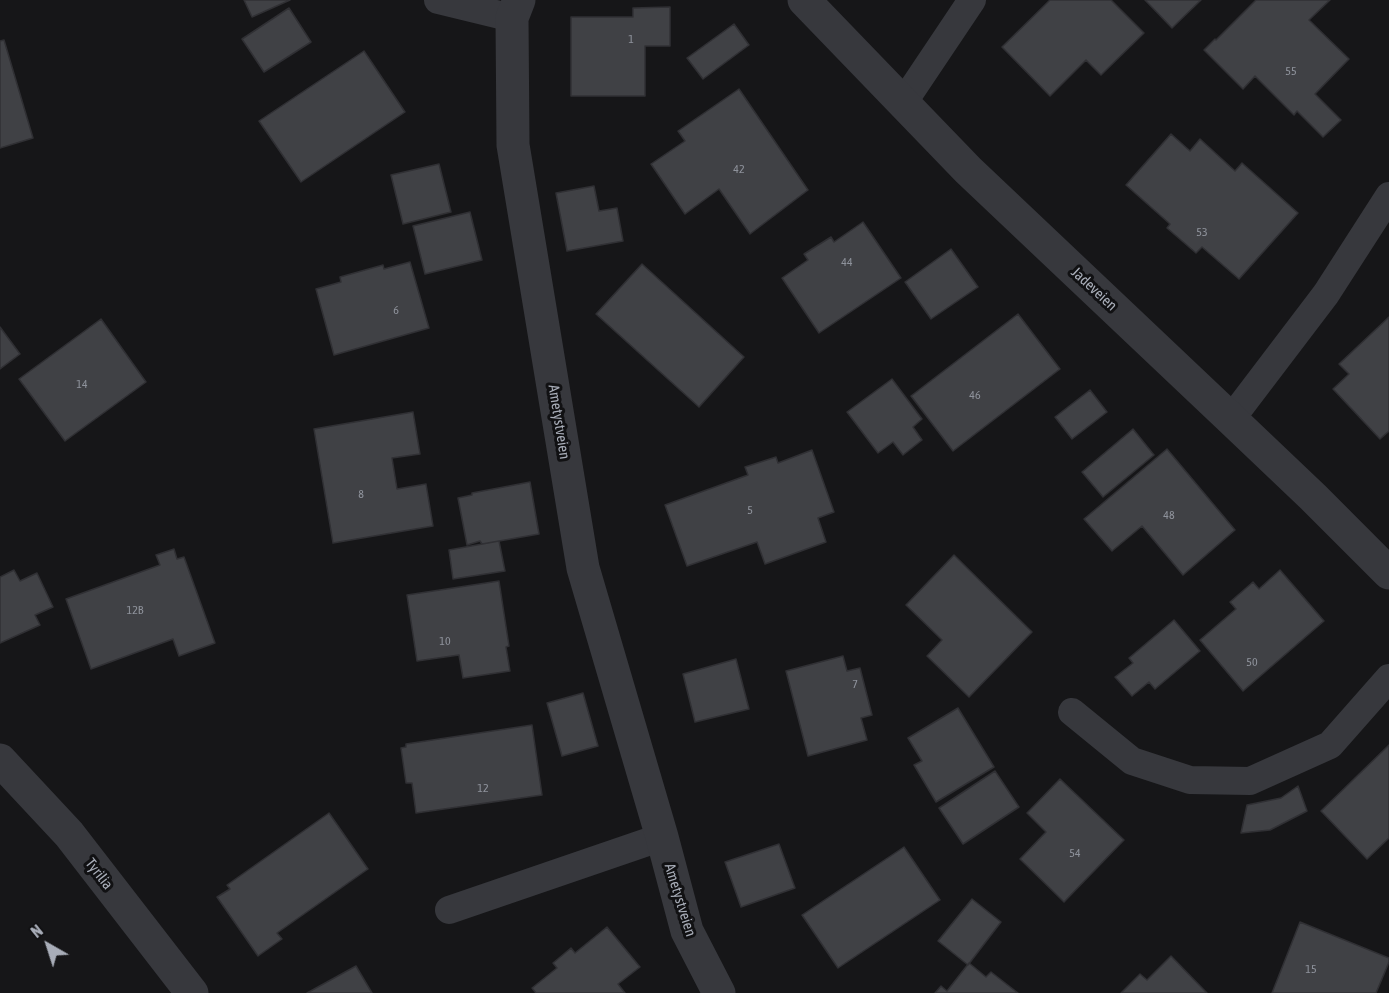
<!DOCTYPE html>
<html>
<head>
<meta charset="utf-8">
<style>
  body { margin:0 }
  #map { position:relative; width:1389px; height:993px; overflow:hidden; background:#161618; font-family:"Asap Condensed",sans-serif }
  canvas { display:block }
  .north { position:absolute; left:18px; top:915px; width:60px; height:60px; -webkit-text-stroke:4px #111113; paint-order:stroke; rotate:321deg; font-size:16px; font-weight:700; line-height:24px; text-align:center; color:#a8adb8 }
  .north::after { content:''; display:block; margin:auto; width:21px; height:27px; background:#a8adb8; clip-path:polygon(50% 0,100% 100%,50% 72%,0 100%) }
</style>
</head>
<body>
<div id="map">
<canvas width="1389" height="993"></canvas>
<div class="north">N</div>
</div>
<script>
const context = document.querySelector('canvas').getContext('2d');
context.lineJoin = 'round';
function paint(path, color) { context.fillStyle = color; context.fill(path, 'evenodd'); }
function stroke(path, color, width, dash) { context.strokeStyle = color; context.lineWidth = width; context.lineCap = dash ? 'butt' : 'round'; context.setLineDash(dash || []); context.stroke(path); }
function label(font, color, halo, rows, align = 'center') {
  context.font = font + ' "Asap Condensed",sans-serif'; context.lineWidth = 6; context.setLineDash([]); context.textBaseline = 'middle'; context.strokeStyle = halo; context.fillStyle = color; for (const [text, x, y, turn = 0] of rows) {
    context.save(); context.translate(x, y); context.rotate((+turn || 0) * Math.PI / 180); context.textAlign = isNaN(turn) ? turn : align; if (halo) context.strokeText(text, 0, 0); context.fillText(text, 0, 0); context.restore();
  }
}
const building = new Path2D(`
  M244,0H290L252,17Z
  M1050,0H1111L1144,33L1101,75L1086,60L1050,96L1002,47Z
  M1145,0H1201L1172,28Z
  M1256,0H1330L1309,20L1349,59L1315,94L1341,120L1323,137L1297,111L1294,115L1255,76L1243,89L1204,50L1215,39L1216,40Z
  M670,7V46H645V96H571V17H633V8Z
  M289,8L311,42L264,72L242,39Z
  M734,24L749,45L703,79L687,58Z
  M4,40L33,138L0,148V41Z
  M364,51L405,112L301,182L259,121Z
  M739,89L808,190L750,234L719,189L685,214L651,164L685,141L678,131Z
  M1171,134L1190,151L1200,139L1235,171L1242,163L1298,213L1239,279L1202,247L1196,253L1167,228L1170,224L1126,185Z
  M439,164L451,212L403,224L391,175Z
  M594,186L599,211L617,208L623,241L567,251L556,193Z
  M470,212L482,260L425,274L413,226Z
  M863,222L901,278L819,333L782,278L808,260L804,254L831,237L834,242Z
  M951,249L978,287L931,319L905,282Z
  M410,262L429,328L334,355L316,289L341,282L340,277L383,265L384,269Z
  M642,264L744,357L699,407L596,314Z
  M1018,314L1060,369L953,451L911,396Z
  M1389,317V431L1380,439L1333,389L1349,374L1339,364Z
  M101,319L146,382L65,441L19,379Z
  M0,327L20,354L0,369Z
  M892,379L922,419L913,427L922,440L903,455L893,442L878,453L847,412Z
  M1090,390L1107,412L1072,439L1055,417Z
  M413,412L420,454L392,458L397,489L426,484L433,526L333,543L314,429Z
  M1133,429L1154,455L1103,497L1082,472Z
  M1167,449L1235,530L1183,575L1142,526L1112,551L1084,519Z
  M812,450L834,512L818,518L826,542L765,564L757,542L687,566L665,505L748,475L745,467L776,457L778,463Z
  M530,482L539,534L482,544L480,541L467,545L458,498L472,495V493Z
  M499,541L505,571L453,579L449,550Z
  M174,549L177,559L184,557L215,643L179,656L173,639L91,669L66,599L160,565L156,555Z
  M954,555L1032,632L969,697L927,656L942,640L906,605Z
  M14,570L20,581L37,573L53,607L35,615L40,625L0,643V577Z
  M1280,570L1324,621L1243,691L1200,640L1236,609L1230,602L1253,582L1259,589Z
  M499,581L509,646L506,647L510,671L463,678L459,655L417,661L407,595Z
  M1174,620L1200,651L1155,689L1149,682L1132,696L1115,677L1133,663L1129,658Z
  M843,656L847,671L860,668L872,715L861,718L867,740L808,756L786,671Z
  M736,659L749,709L695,722L683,674Z
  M583,693L598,746L562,756L547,703Z
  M958,708L994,767L936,802L914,765L922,761L908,738Z
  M532,725L542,795L416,813L412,783H406L401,748L406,747V744Z
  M1389,745V838L1367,859L1321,811Z
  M995,771L1019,807L963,844L939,808Z
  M1060,779L1124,840L1064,902L1020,859L1046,832L1027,813Z
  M1298,786L1307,811L1270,830L1241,833L1247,805L1281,798Z
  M329,813L368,869L277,933L282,939L258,956L217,897L230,889L227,885Z
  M779,844L795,888L741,907L725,862Z
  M904,847L940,900L838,968L802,915Z
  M972,899L1001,922L968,965L938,941Z
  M1300,922L1389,958V962L1376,993H1272Z
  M607,927L640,967L618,984L625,993H536L532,988L557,968L553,963L571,948L575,953Z
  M1171,956L1207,993H1121L1140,974L1147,980Z
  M969,963L986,977L991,972L1018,993H935L941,986L947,991Z
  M356,966L372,993H307Z`);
paint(building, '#404145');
stroke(building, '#303034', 1.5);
stroke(new Path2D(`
  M438,0L512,18
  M903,103L972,0
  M1231,419L1326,294L1389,196
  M1072,712L1132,761L1190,780L1250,781L1330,745L1389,678
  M449,910L662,837`), '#37383d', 28);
stroke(new Path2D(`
  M519,0L512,18L513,145L583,568L662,837L687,931L719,993
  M804,0L968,170L1231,419L1313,497L1389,573
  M0,760L69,834L192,993`), '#37383d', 33);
label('12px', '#8e929b', null, [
  ["1",631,39],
  ["55",1291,71],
  ["42",739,169],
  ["53",1202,232],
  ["44",847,262],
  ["6",396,310],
  ["14",82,384],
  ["46",975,395],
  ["8",361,494],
  ["5",750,510],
  ["48",1169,515],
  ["12B",135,610],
  ["10",445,641],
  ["50",1252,662],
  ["7",855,684],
  ["12",483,788],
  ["54",1075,853],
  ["15",1311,969]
]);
label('15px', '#a8adb8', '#111113', [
  ["Jadeveien",1094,289,43],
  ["Ametystveien",559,422,81],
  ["Tyrilia",99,874,52],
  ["Ametystveien",680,900,73]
]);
</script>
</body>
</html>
